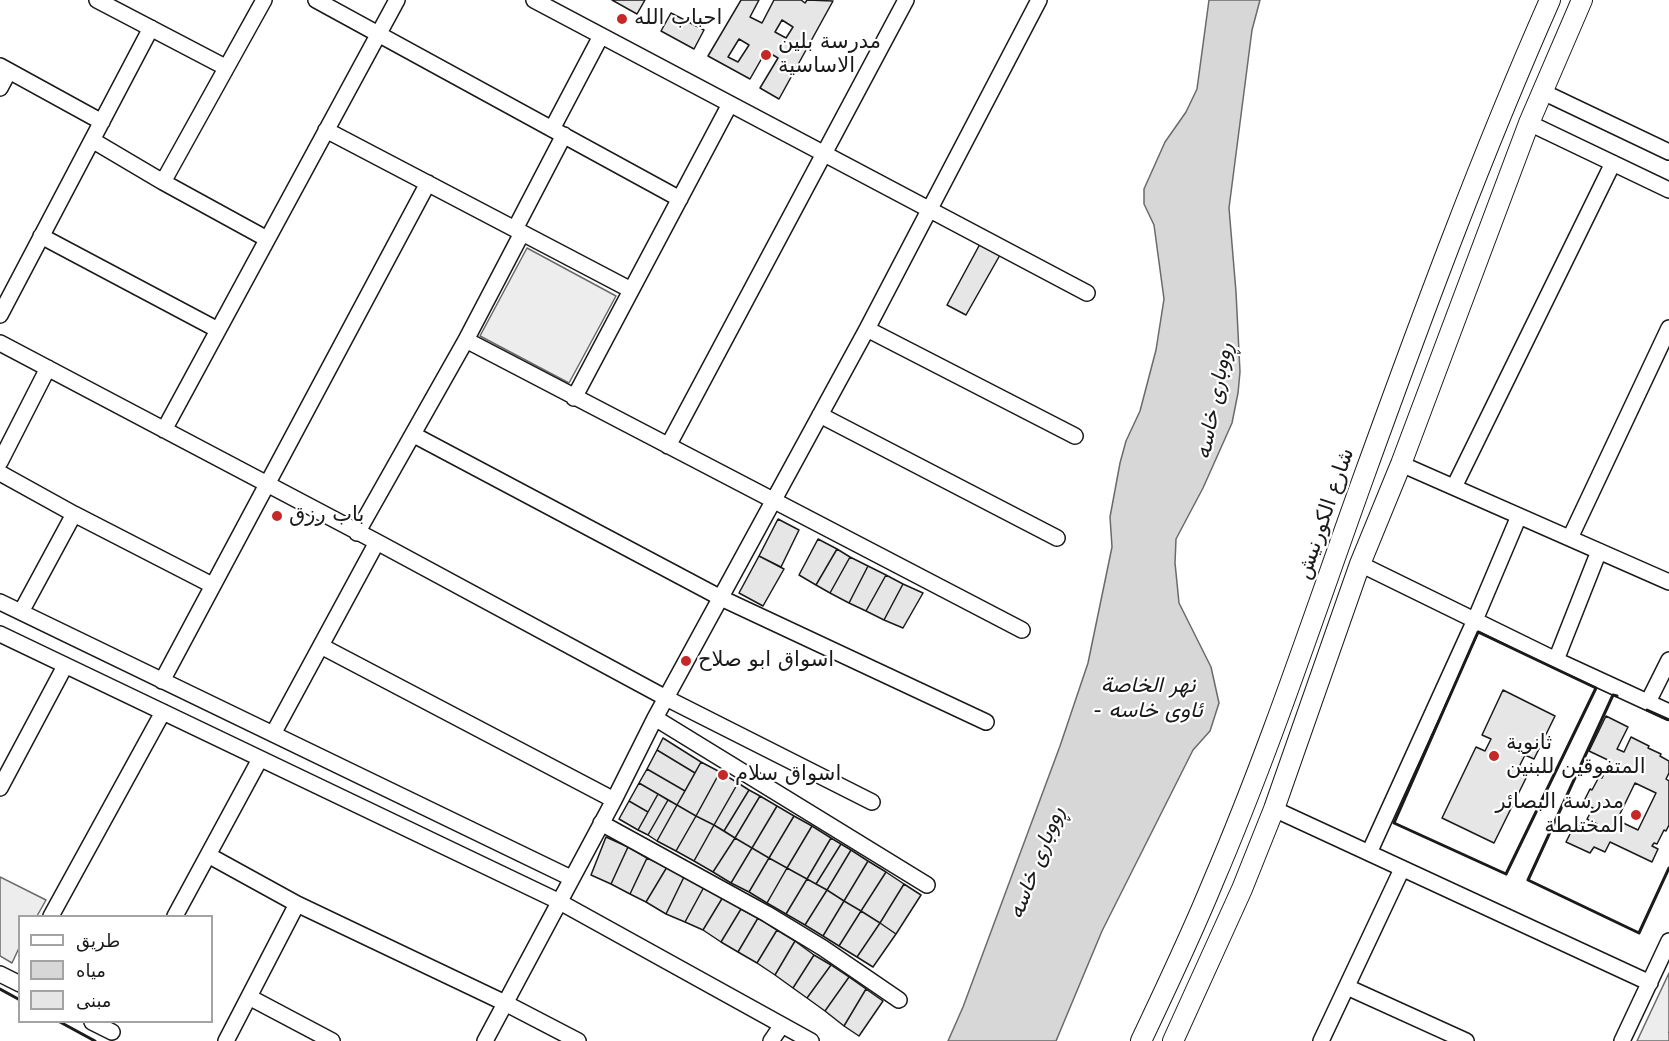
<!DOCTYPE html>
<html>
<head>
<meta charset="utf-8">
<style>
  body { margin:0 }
  #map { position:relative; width:1669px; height:1041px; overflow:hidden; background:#fff; font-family:"DejaVu Sans",Vazirmatn,sans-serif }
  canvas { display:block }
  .legend { position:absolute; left:18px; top:915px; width:195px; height:108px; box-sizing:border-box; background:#fff; border:2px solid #a3a3a3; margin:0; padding:8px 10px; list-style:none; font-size:18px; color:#1a1a1a }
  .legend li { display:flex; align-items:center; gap:12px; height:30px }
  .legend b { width:30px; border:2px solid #a3a3a3 }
</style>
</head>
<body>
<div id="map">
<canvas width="1669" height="1041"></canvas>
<ul class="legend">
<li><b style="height:8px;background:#fff"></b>طريق</li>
<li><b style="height:16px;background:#d7d7d7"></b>مياه</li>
<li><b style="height:16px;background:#e6e6e6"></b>مبنى</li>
</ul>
</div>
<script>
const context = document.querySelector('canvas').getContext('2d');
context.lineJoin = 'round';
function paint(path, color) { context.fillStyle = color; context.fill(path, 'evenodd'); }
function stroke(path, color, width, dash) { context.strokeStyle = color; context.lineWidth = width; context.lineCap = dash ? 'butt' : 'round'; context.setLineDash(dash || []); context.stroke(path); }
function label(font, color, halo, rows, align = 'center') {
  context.font = font + ' "DejaVu Sans",Vazirmatn,sans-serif'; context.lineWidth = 4.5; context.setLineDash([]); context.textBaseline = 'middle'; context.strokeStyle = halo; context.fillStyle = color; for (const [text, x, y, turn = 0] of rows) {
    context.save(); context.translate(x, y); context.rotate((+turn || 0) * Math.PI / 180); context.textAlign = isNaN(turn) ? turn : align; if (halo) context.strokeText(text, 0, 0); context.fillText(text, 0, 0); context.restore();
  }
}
const built = new Path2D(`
  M527,248L616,296L569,383L480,336Z
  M0,877L46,900L37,916H20L19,948L12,963L0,956Z
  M1669,973V1041H1637Z`);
paint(built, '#ededed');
stroke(built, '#6a6a6a', 1.5);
const water = new Path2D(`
  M1209,0H1260L1252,30L1229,208L1236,292L1240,372L1238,393L1232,423L1203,488L1176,539L1175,563L1179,603L1211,667L1219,703L1210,731L1193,750L1102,931L1056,1041H948L963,1007L1060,746L1088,663L1112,547L1110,517L1120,463L1126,441L1140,411L1156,350L1164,299L1154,225L1144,204V189L1165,142L1186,112L1197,89Z`);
paint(water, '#d7d7d7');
stroke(water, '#6a6a6a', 1.5);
const building = new Path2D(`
  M612,0H645L637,14Z
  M741,0H759L750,17L762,23L774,0H801L805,3L807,0L833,1L779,99L760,88L778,58L766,51L750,79L708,56ZM782,20L793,27L786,38L775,32ZM739,39L749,45L738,62L728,57Z
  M671,13L704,30L694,49L661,31Z
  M980,244L1000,255L966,315L947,305Z
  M778,519L799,530L781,567L759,556Z
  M818,539L837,549L816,585L799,575Z
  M837,549L850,557L830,593L816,585Z
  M759,556L784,569L763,606L739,593Z
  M850,557L868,566L849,603L830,593Z
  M868,566L886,575L866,611L849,603Z
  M886,575L903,584L884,620L866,611Z
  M903,584L923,593L903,628L884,620Z
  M1503,690L1555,716L1534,759L1525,755L1519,767L1529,772L1494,843L1442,818L1476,747L1485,751L1491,739L1482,735Z
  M1606,716L1628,727L1617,749L1624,752L1631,737L1649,746L1648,748L1661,754L1660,756L1669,761V773L1666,779L1669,781V825L1666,831L1664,830L1657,844L1654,843L1652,846L1658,849L1652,862L1610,842L1605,852L1594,847L1590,853L1566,842L1573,828L1577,830L1581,821L1595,828L1597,824L1587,819L1593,808L1583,803L1590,789L1592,790L1599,777L1602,778L1610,761L1589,751ZM1635,783L1656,793L1638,830L1617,820Z
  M663,738L701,762L695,773L657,750Z
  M657,750L695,773L685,791L647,769Z
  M701,762L720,772L696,816L677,805Z
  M647,769L685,791L677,805L639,783Z
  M720,772L738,783L714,825L696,816Z
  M639,783L658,794L648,812L629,801Z
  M738,783L749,790L724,831L714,825Z
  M749,790L760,796L735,838L724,831Z
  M658,794L668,800L648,835L638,830Z
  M760,796L777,806L752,848L735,838Z
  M668,800L677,805L657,841L648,835Z
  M629,801L648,812L638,830L619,819Z
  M677,805L696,816L676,851L657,841Z
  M777,806L794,816L769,858L752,848Z
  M696,816L714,825L694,861L676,851Z
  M794,816L812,826L787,868L769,858Z
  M714,825L735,838L713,872L694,861Z
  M812,826L831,838L807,879L787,868Z
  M606,837L628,847L611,884L591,875Z
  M735,838L752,848L731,883L713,872Z
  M831,838L841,844L816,884L807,879Z
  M841,844L851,850L827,890L816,884Z
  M628,847L647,858L630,894L611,884Z
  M752,848L769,858L749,892L731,883Z
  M851,850L868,861L844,901L827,890Z
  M647,858L667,867L646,902L630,894Z
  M769,858L787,868L767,903L749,892Z
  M868,861L886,872L861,911L844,901Z
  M667,867L684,877L666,914L646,902Z
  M787,868L807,879L786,914L767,903Z
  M886,872L904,884L880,923L861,911Z
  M684,877L704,887L685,922L666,914Z
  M807,879L827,890L805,925L786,914Z
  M904,884L921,895L896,934L880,923Z
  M704,887L723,897L703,930L685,922Z
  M827,890L844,901L823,936L805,925Z
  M723,897L741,909L721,942L703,930Z
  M844,901L861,911L839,946L823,936Z
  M741,909L758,918L738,952L721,942Z
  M861,911L880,923L857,957L839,946Z
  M758,918L777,930L757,963L738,952Z
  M880,923L896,934L873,967L857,957Z
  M777,930L795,941L775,975L757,963Z
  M795,941L814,955L793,988L775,975Z
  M814,955L831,965L807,998L793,988Z
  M831,965L849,977L825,1011L807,998Z
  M849,977L866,989L844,1026L825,1011Z
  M866,989L883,1001L859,1036L844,1026Z`);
paint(building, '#e6e6e6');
stroke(building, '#1a1a1a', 1.5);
const minor = new Path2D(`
  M97,0L225,67
  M316,0L680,199
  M534,0L1087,293
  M0,66L102,122
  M0,88L9,71
  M1543,92L1669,152
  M1529,123L1669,190
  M552,129L601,36
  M326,130L631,290
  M92,140L163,182L267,239
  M163,182L264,0
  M515,229L564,135
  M41,236L218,330
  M0,315L151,28
  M867,329L1075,436
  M466,340L1022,630
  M0,343L377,542L666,698L872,802
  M574,398L730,104
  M820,415L1057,538
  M164,430L397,0
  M414,435L721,598L986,722
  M668,446L906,0
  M0,462L48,368
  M1401,464L1669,582
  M0,473L74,514L212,585
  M1454,487L1613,163
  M357,533L466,340L522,233
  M1570,538L1669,328
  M1360,564L1556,660L1669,712
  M0,602L571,878
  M21,612L74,514
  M0,634L558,901L811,1041
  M321,646L614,800
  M1556,660L1599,551
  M162,681L428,183
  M1648,702L1669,660
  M655,718L927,885
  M273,734L377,542
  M0,788L65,666
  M1274,809L1650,983
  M601,823L767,914L823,948L899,1000
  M1369,853L1475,620L1519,516
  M208,855L297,904L505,1003L578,1041
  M51,916L163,712
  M175,916L260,759
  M0,974L20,984
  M1347,987L1466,1041
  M249,997L332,1041
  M92,1022L112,1032
  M226,1041L297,904
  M485,1041L614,800L655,718L867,329L1039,0
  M771,1041L782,1025
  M1321,1041L1402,869
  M1622,1041L1669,941`);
const major = new Path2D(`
  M1141,1041C1166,988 1191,936 1213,882C1270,749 1315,612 1364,476C1422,316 1481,156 1550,0
  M1173,1041L1242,889L1274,809L1360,564L1401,464L1529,123L1582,0`);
stroke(minor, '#1a1a1a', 18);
stroke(major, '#1a1a1a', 22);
stroke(new Path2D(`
  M1669,1032V1033`), '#5f5f5f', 2, [4.5, 3]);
stroke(minor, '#fff', 15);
stroke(major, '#fff', 20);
stroke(new Path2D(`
  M1478,632L1596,688L1506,874L1394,823Z
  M1617,696L1613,695L1528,880L1639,933L1669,868
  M1647,710L1669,720
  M0,989L20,1000
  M60,1022L95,1041`), '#1a1a1a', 3);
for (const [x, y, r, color] of [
  [622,19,6,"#c62828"],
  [766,55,6,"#c62828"],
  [277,516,6,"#c62828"],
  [686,661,6,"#c62828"],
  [1494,756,6,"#c62828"],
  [723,775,6,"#c62828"],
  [1636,815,6,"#c62828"]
]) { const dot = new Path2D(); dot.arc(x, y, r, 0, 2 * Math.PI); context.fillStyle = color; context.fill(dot); stroke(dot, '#fff', 2); }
label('21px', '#1a1a1a', '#fff', [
  ["احباب الله",634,19],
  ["مدرسة بلين",778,43],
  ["الاساسية",778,67],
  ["باب رزق",289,516],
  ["اسواق ابو صلاح",698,661],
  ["ثانوية",1506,744],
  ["المتفوقين للبنين",1506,768],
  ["اسواق سلام",735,775],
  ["مدرسة البصائر",1624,803,"right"],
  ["المختلطة",1624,827,"right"]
], 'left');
label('21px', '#1a1a1a', '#fff', [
  ["شارع الكورنيش",1326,514,-71]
]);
label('italic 22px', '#1a1a1a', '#fff', [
  ["ڕووباری خاسە",1215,401,-79],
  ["نهر الخاصة",1148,686],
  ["- ئاوی خاسە",1148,711],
  ["ڕووباری خاسە",1037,863,-69]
]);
</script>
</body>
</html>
